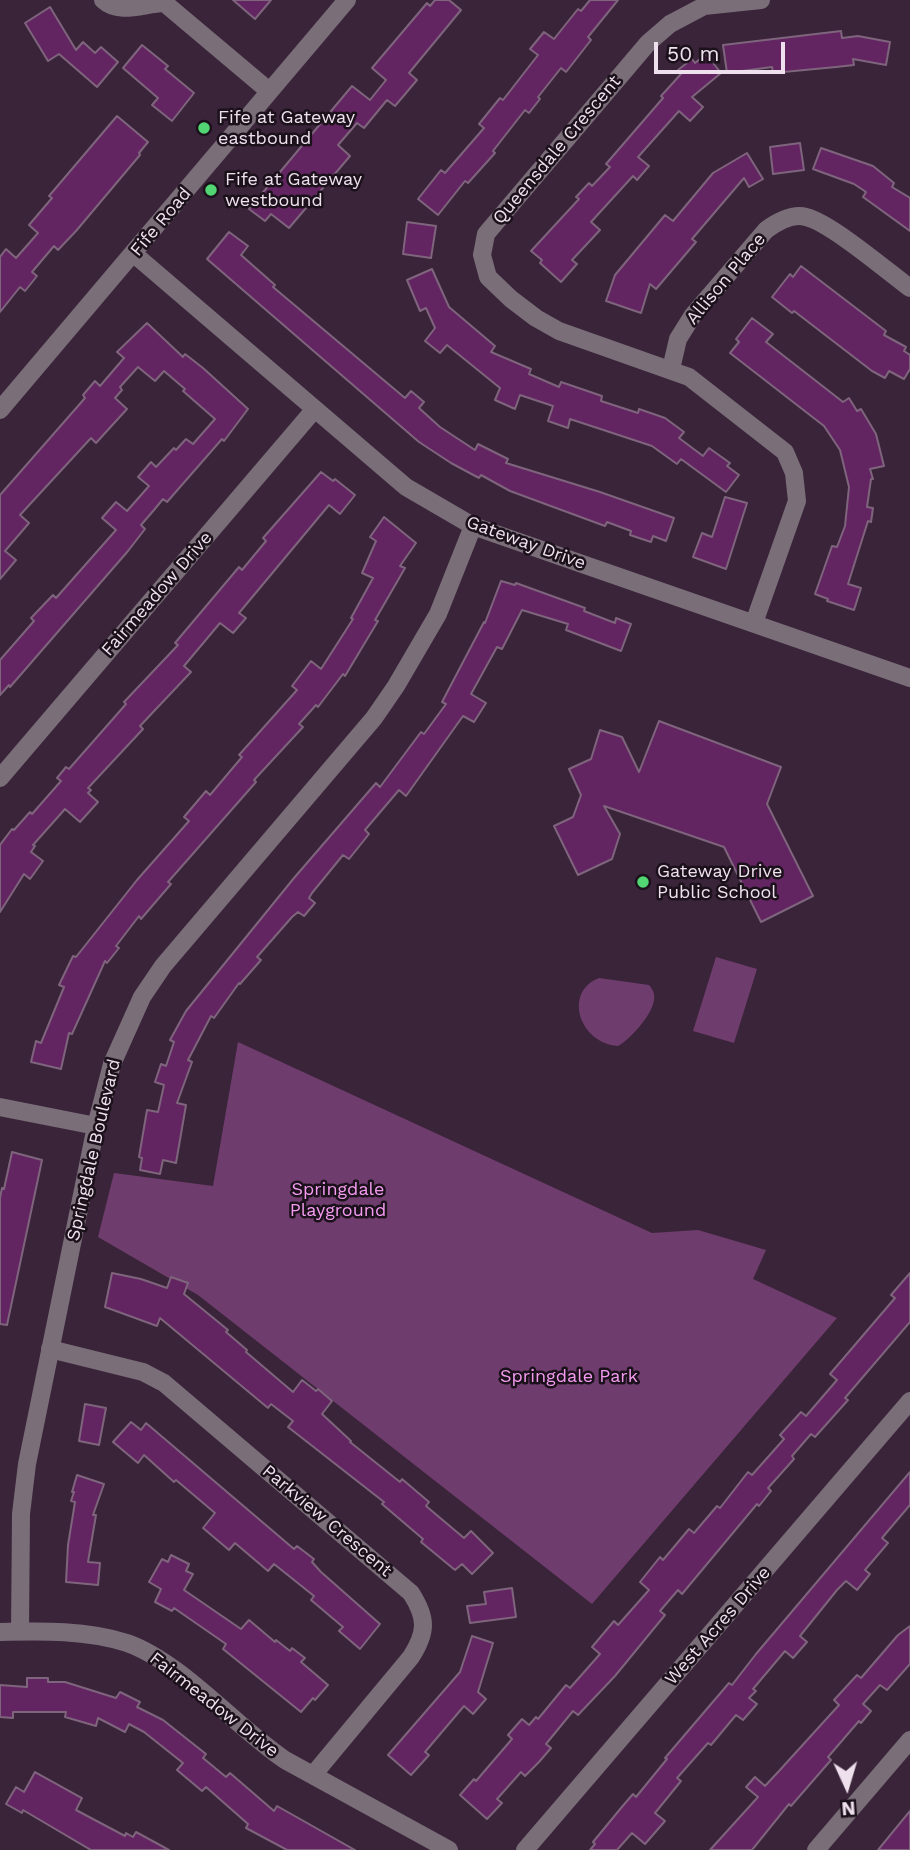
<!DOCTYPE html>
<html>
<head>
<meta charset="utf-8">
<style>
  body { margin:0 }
  #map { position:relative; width:910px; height:1850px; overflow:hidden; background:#3a2439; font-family:"Work Sans",sans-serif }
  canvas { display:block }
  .north { position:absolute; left:812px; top:1752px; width:70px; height:70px; -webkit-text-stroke:5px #1b111b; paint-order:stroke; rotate:176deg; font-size:19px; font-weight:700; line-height:28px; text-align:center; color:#efe0ed }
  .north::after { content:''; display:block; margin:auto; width:24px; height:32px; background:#efe0ed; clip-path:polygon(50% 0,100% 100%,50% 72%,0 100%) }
  .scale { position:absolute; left:654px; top:42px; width:131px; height:32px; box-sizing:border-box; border:4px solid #efe0ed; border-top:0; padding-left:9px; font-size:21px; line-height:24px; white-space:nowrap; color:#efe0ed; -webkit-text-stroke:5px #1b111b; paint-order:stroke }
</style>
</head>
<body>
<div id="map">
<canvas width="910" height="1850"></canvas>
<div class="north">N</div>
<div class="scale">50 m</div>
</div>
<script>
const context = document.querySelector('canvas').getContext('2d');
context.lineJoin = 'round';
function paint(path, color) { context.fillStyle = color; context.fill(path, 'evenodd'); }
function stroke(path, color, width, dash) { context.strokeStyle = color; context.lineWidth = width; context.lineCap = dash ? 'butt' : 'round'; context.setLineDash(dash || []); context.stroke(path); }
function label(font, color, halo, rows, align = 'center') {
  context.font = font + ' "Work Sans",sans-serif'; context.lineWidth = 5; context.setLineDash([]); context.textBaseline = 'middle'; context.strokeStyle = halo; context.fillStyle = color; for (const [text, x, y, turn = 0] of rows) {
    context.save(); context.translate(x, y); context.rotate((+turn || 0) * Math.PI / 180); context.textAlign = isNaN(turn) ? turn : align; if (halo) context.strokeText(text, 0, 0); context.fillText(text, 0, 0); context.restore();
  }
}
paint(new Path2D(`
  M716,957L757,969L734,1043L693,1031Z
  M599,978L649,985C651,987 654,992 654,995C657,1010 631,1039 618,1046C579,1043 563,992 599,978Z
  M238,1042L652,1233L698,1230L766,1250L753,1279L837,1318L592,1604L198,1295L98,1237L114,1173L213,1186Z`), '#6f3d6d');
const building = new Path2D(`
  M233,0H271L255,19Z
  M435,0H449L461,10L409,73L417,80L395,106L387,100L364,128L357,123L338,145L350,156L289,228L271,214L265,221L249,209L352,86L370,100L386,80L372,68L427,3L430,6Z
  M590,0H618L588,37L591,40L566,72L561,68L538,97L540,99L529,113L525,110L493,151L495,153L468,183L465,181L438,215L418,199L441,170L445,173L484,128L479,124L500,98L503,100L538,55L530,49L544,32L554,39L578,9L581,11Z
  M50,7L76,50L83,42L95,53L101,47L118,62L97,87L59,54L48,61L25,23Z
  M841,31L842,38L858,36L890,42L886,65L853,59L854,65L836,67L773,73L772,67L727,73L723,45Z
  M142,45L168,66L165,69L194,93L172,121L152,105L158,98L123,68Z
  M706,54L721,73L692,97L703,107L690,121L679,111L638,157L649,166L637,180L633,176L591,222L600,230L572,260L577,264L561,282L540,263L542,260L531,251L579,199L576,197L589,183L592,186L610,167L606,164L663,98L661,96L681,74L678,70L692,59L695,63Z
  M117,116L148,142L139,153L140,155L76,231L58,250L54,246L32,272L37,276L25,291L20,287L0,312V257L6,249L16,258L38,233L29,225L52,198L49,196Z
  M800,143L804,170L773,174L770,147Z
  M821,148L873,166L894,183L892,187L910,198V231L863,197L866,192L854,184L813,169Z
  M747,153L763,179L749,187L744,178L692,239L696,242L656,289L650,284L641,313L606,301L615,275L665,215L673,221L713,173Z
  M407,222L436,226L431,258L403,254Z
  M229,232L248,246L241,255L275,285L273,287L405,398L411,391L424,402L419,408L440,427L475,450L478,444L508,459L506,463L600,492L674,518L666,541L653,536L651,542L630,535L631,531L607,522L605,526L510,491L481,475L479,478L451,463L419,442L207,259Z
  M801,266L886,331L884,335L906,347L904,351L910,355V369L904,379L889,371L885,378L872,371L794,311L792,313L772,297L790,274L793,277Z
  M432,269L449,307L495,346L491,352L531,369L529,374L559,387L561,382L602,396L601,401L638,413L639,409L665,418L684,432L679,438L703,456L709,448L730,463L727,466L739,475L726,492L681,459L677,464L652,446L570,419L568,428L548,421L553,406L520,395L515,409L495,400L500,388L447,345L440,353L425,341L435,328L426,308L420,311L407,280Z
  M752,318L773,334L766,342L843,402L849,398L857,411L861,409L876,434L884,466L870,469L873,479H871L867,507L873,508L871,522L868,521L848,584L861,588L854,610L827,601L828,599L815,594L832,546L837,547L845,526L849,487L840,450L824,426L730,353L739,342L736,339Z
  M147,323L183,357L185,354L203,368L248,409L224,441L222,439L167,502L163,499L154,510L141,525L145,529L128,551L10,687L9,685L0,695V660L34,621L31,618L53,595L56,598L116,530L102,518L116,502L127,511L149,486L138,477L151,462L156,467L174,448L176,450L186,439L193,444L215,419L183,391L185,389L164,371L155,381L138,367L120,387L122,390L115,398L127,409L96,443L91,438L20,515L29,523L5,551L16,560L0,579V495L85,398L83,395L95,381L100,386L124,358L117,352Z
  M321,472L333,481L335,479L355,495L340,514L329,505L239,613L246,618L233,633L220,623L184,666L191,672L140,726L143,729L88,788L91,790L88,793L98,802L80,822L65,809L33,845L35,846L31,852L43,861L30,879L24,874L0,912V845L12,829L14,830L30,812L32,814L61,781L57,778L66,767L69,769L126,704L124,702L178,645L175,643L239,567L242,570L266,541L263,538Z
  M725,497L747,503L726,569L693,557L702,533L712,537Z
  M384,517L416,543L400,566L405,568L375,620L378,621L345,676L343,674L318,707L316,705L299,724L303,727L254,780L256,782L168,882L171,884L141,919L139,916L116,946L119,948L107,963L105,961L72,1034L69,1033L61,1069L31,1062L36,1041L41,1043L64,987L59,985L73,956L76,957L137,880L189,821L184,817L206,791L210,795L242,757L239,755L297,690L292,686L311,661L321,669L353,619L351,618L373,578L362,573L376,541L370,537Z
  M501,581L515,585L516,583L585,608L584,611L615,623L616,618L631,624L621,651L566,630L568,624L522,610L502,649L497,647L471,694L486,703L474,722L463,716L406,796L399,790L365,830L369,834L349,859L343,855L312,893L309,898L315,903L304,916L298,912L292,917L257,957L261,960L240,984L239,983L214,1018L211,1016L188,1060L192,1062L177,1103L186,1105L176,1163L163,1160L160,1174L140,1170L142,1158L139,1157L147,1110L158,1112L164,1085L155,1082L161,1064L166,1066L174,1042L170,1040L186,1011L294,878L376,783L380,787L421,732L424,734L446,704L442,702L484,622L485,623Z
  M659,721L781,767L767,804L813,896L761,922L724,847L604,806L620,834L612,859L578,875L554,826L573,817L581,795L569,769L591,759L600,730L622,737L639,772Z
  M12,1152L42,1160L7,1325L0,1324V1198L2,1188L4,1189Z
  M112,1273L141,1279L167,1288L171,1277L188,1283L184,1294L228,1330L226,1332L247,1350L246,1352L293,1392L302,1380L316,1391L318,1389L332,1401L322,1414L351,1441L350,1442L400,1482L402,1479L429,1502L426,1506L464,1538L471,1531L493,1553L472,1574L462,1564L455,1570L421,1542L423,1539L382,1504L384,1502L288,1427L293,1421L271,1404L268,1408L160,1318L157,1326L105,1307Z
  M910,1273V1322L845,1398L848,1400L815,1437L811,1434L792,1456L794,1459L768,1488L771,1491L759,1506L757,1504L682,1594L678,1590L660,1611L665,1615L615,1676L578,1715L573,1711L546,1744L551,1748L539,1762L525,1776L521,1772L497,1799L502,1803L487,1819L460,1795L474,1779L476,1781L512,1739L508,1735L522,1719L529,1725L536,1717L538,1719L566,1685L570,1688L600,1654L592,1647L614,1621L618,1625L649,1590L640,1582L660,1557L663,1560L689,1529L694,1533L717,1506L720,1508L748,1472L752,1475L784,1439L780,1435L801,1412L806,1416L837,1380L830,1374L895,1298L891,1295Z
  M85,1404L106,1408L99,1445L79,1441Z
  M131,1422L141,1430L146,1423L294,1549L297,1546L314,1559L312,1562L321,1572L380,1624L360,1649L339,1631L343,1627L311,1600L314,1596L274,1564L268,1571L235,1543L229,1550L203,1528L215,1513L176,1480L174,1482L144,1455L138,1463L113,1442Z
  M910,1472V1505L882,1538L888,1543L865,1570L870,1574L857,1590L846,1581L837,1590L800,1636L807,1642L793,1658L785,1651L753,1689L756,1691L749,1698L757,1704L743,1720L736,1715L711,1745L708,1743L677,1778L681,1781L655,1813L665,1821L645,1844L632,1833L617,1850H590L595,1844L593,1842L621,1808L633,1794L636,1797L667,1759L665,1758L729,1683L732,1685L756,1654Z
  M77,1475L104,1484L93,1515H96L88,1562L100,1563L98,1585L66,1582L68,1545L75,1502L71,1501L74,1492H72Z
  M171,1555L189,1564L186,1571L193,1574L184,1590L241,1629L249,1620L275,1642L276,1640L290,1651L292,1648L305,1658L301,1662L328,1685L315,1700L313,1698L301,1712L223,1649L226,1644L174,1608L172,1611L155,1602L161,1589L149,1582L162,1559L168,1562Z
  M512,1588L516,1617L470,1623L467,1606L486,1604L484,1592Z
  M910,1626V1664L887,1690L880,1685L863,1704L871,1711L861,1723L859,1721L828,1757L831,1760L791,1806L789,1804L752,1850H710L758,1797L746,1787L755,1777L765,1786L779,1771L839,1705L834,1700L857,1675L861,1678L898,1635Z
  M472,1636L493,1643L478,1692L486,1699L473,1714L464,1706L425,1752L429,1755L411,1775L388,1755L460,1672Z
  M27,1678H48V1682H65L116,1698L120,1692L140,1702L137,1707L163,1720L206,1754L203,1758L226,1777L230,1773L274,1811L277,1806L355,1850H287L246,1828L248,1824L206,1787L202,1791L177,1770L183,1763L144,1732L129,1724L125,1732L98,1718L96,1726L65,1717L66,1712H13V1718L0,1717V1685L27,1687Z
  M35,1772L82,1798L76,1810L125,1836L126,1833L133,1837L136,1832L169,1850H91L23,1810L22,1813L6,1804L16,1787L24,1792Z
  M910,1811V1850H878Z`);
paint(building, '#632561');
stroke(building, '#7e647c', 2);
stroke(new Path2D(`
  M103,0C119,15 143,4 163,3
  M161,0L269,91
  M134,254L406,487L473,526L910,678
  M671,369L678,339L693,315L766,230C777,222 792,213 806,217C831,223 887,271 910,288
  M0,410L347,0
  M754,623L797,501L794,473L785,452L689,377L559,331L536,318L511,299L488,277L482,255L486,234L648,43L670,24L704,6L761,0
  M0,778L314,410
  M0,1107L96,1126
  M50,1349L143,1372L164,1383L411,1593C427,1618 427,1632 411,1657L313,1775
  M20,1631L21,1514L27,1464L96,1126L112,1064L142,997L163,966L374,718L396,686L438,614L473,526
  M0,1632C42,1631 87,1630 127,1643C181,1662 236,1727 285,1760L449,1850
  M525,1850L910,1401
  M816,1850L910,1740`), '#7a6e79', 18);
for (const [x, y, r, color] of [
  [204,128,7,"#52d673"],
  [211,190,7,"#52d673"],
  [643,882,7,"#52d673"]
]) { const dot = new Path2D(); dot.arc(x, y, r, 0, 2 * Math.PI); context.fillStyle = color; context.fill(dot); stroke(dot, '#1b111b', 2.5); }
label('18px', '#efe0ed', '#1b111b', [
  ["Fife at Gateway",218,118],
  ["eastbound",218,139],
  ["Fife at Gateway",225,180],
  ["westbound",225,201],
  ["Gateway Drive",657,872],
  ["Public School",657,893]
], 'left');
label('18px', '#efe0ed', '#1b111b', [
  ["Queensdale Crescent",557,150,-50],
  ["Fife Road",161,222,-50],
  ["Allison Place",726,279,-50],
  ["Gateway Drive",526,543,20],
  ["Fairmeadow Drive",157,594,-49],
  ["Springdale Boulevard",94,1150,-77],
  ["Parkview Crescent",327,1521,40],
  ["West Acres Drive",718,1626,-49],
  ["Fairmeadow Drive",214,1705,38]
]);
label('18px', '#f59cf1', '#1b111b', [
  ["Springdale",338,1190],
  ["Playground",338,1211],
  ["Springdale Park",569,1377]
]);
</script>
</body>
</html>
